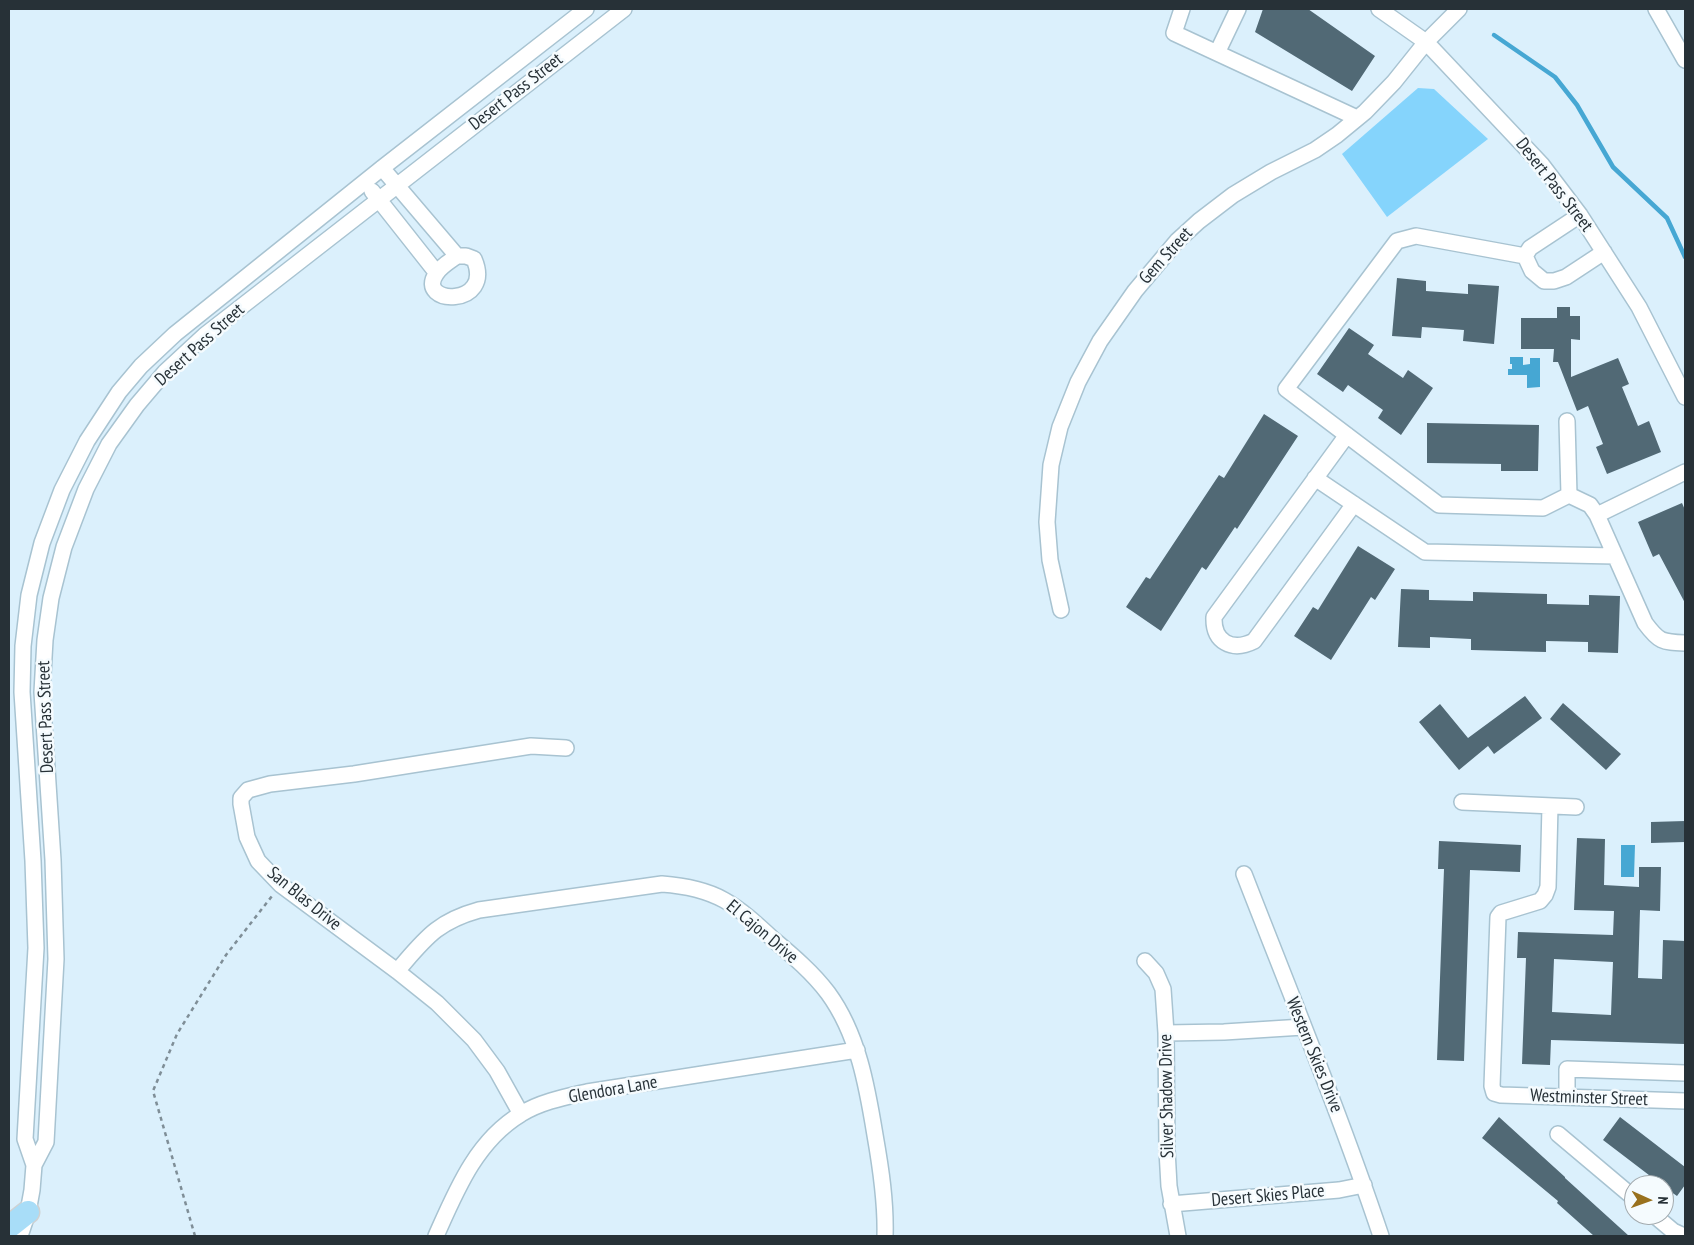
<!DOCTYPE html>
<html>
<head>
<meta charset="utf-8">
<style>
  body { margin:0 }
  #map { position:relative; width:1694px; height:1245px; overflow:hidden; background:#dbf0fc; font-family:"PT Sans Narrow",sans-serif }
  canvas { display:block }
  .frame { position:absolute; inset:0; border:10px solid #273137; pointer-events:none }
  .north { position:absolute; left:1624px; top:1175px; width:50px; height:50px; box-sizing:border-box; background:#f5fbfe; border:1px solid #a3aaae; border-radius:50%; rotate:92deg; font-size:14px; font-weight:700; line-height:20px; text-align:center; color:#273137 }
  .north::after { content:''; display:block; margin:auto; width:18px; height:22px; background:#99711e; clip-path:polygon(50% 0,100% 100%,50% 72%,0 100%) }
</style>
</head>
<body>
<div id="map">
<canvas width="1694" height="1245"></canvas>
<div class="frame"></div>
<div class="north">N</div>
</div>
<script>
const context = document.querySelector('canvas').getContext('2d');
context.lineJoin = 'round';
function paint(path, color) { context.fillStyle = color; context.fill(path, 'evenodd'); }
function stroke(path, color, width, dash) { context.strokeStyle = color; context.lineWidth = width; context.lineCap = dash ? 'butt' : 'round'; context.setLineDash(dash || []); context.stroke(path); }
function label(font, color, halo, rows, align = 'center') {
  context.font = font + ' "PT Sans Narrow",sans-serif'; context.lineWidth = 5; context.setLineDash([]); context.textBaseline = 'middle'; context.strokeStyle = halo; context.fillStyle = color; for (const [text, x, y, turn = 0] of rows) {
    context.save(); context.translate(x, y); context.rotate((+turn || 0) * Math.PI / 180); context.textAlign = isNaN(turn) ? turn : align; if (halo) context.strokeText(text, 0, 0); context.fillText(text, 0, 0); context.restore();
  }
}
paint(new Path2D(`
  M1418,88L1434,89L1488,139L1387,217L1342,154Z`), '#85d4fc');
paint(new Path2D(`
  M1510,357H1523V365L1530,364V358H1540V387L1527,388V375H1508V369H1512V364H1510Z
  M1621,845H1635L1634,877H1621Z`), '#46a7d3');
stroke(new Path2D(`
  M1494,35L1555,77L1577,105L1613,167L1667,218L1685,257`), '#46a7d3', 4.5);
paint(new Path2D(`
  M1263,9H1308L1375,56L1352,91L1255,32Z
  M1397,278L1426,281V291L1468,294V284L1499,286L1494,344L1463,341L1464,330L1422,327L1421,338L1392,336Z
  M1557,307H1570V316H1580V340L1571,339V377L1618,358L1629,384L1622,387L1638,426L1649,421L1661,452L1607,474L1596,447L1603,444L1588,406L1577,411L1558,362H1553L1554,349H1521V318H1557Z
  M1349,328L1374,345L1368,354L1403,378L1408,370L1433,388L1401,435L1378,418L1383,410L1348,385L1343,392L1317,374Z
  M1264,414L1298,436L1237,529L1235,527L1206,570L1202,567L1161,631L1126,607L1146,577L1150,579L1219,475L1224,478Z
  M1427,423L1539,425L1538,471H1501V464L1427,463Z
  M1682,503L1685,510V603L1659,554L1653,557L1638,522Z
  M1358,546L1395,569L1375,600L1371,597L1331,660L1294,636L1313,607L1318,610Z
  M1401,589L1429,590V600L1473,601V592L1547,594V604L1589,605V595L1620,596L1618,653L1588,652V642L1546,641V652L1471,650V639L1430,637V648L1398,647Z
  M1525,696L1542,718L1494,754L1488,746L1459,770L1419,722L1440,704L1468,738Z
  M1563,703L1621,754L1606,770L1550,719Z
  M1685,821V842L1651,843V822Z
  M1577,838L1605,839L1604,885L1639,887V867H1661L1660,911L1640,910L1638,978L1662,979L1663,940L1685,941V1044L1551,1040L1550,1065L1522,1064L1526,958H1517L1518,932L1613,935L1614,911L1574,910ZM1554,959L1613,962L1611,1015L1552,1012Z
  M1439,841L1521,845L1520,872L1470,870L1464,1061L1437,1060L1444,869H1438Z
  M1499,1117L1565,1177V1178L1629,1236H1594L1557,1203L1558,1201L1482,1138Z
  M1620,1117L1685,1167V1185L1677,1196L1664,1187V1185H1662L1603,1140Z`), '#516975');
const minor = new Path2D(`
  M1182,9L1174,33L1357,118
  M1379,9L1426,42L1542,165L1580,215L1639,307L1685,397
  M1656,9L1685,60
  M1217,53L1238,9
  M382,168L457,256
  M372,191L436,272
  M1580,215L1530,248L1525,256L1532,271L1544,281H1554L1566,277L1604,252
  M457,256H466L474,259C495,308 415,305 436,274C440,267 450,261 457,256Z
  M1525,256L1416,236L1397,241L1286,389L1439,505L1543,508L1569,495L1567,421
  M1347,435L1214,617C1213,642 1232,652 1254,641L1354,504
  M1315,478L1425,552L1615,556
  M1569,495L1590,505L1597,515L1645,623C1659,642 1662,642 1685,643
  M1597,515L1685,472
  M1061,610L1050,560L1047,522L1051,465L1060,427L1078,382L1100,341L1135,291L1177,241L1199,221L1233,195L1271,172L1315,150L1337,135L1365,112L1394,82L1426,42L1459,9
  M1462,802L1576,807
  M1550,806L1548,887L1545,895L1540,901L1501,913L1498,917L1492,1086L1494,1093L1501,1095L1685,1101
  M1244,874C1291,995 1340,1114 1381,1236
  M1145,961L1156,973L1163,989L1166,1033L1167,1150L1169,1186L1178,1236
  M397,971C425,939 436,922 479,910L662,884C717,888 735,904 774,940C793,956 813,973 828,993C858,1034 867,1086 875,1135C881,1169 886,1202 885,1236
  M1166,1033L1224,1032L1303,1027
  M1567,1097V1069L1685,1073
  M521,1114L497,1071L474,1040L437,1003L397,971L281,885L258,861L247,837L241,804V798L248,790L270,784L354,774L531,746L566,748
  M1558,1134L1634,1198
  M34,1165L25,1139L36,948L33,861L22,692L23,646L29,595L42,543L62,490L87,441L119,392L141,366L175,334L382,168L586,9
  M1171,1204L1339,1190L1364,1185
  M1654,1215L1673,1231L1684,1236
  M20,1236L28,1212L32,1190L34,1165L46,1142L56,959L53,860L42,692L45,640L51,598L64,547L86,489L109,444L137,405L165,372L205,335L624,9
  M436,1236C456,1191 476,1141 521,1114C540,1102 565,1097 587,1092L857,1050`);
const highway = new Path2D(`
  M9,1227L28,1212`);
stroke(minor, '#a8c3d1', 18);
stroke(highway, '#cfd2d3', 25);
stroke(new Path2D(`
  M195,1236L153,1091L177,1034L226,955L272,896`), '#7f8e97', 2.5, [4, 4]);
stroke(minor, '#fff', 15);
stroke(highway, '#a8ddf8', 22);
label('18px', '#273137', '#f5fbfe', [
  ["Desert Pass Street",516,92,-38],
  ["Desert Pass Street",1554,185,52],
  ["Gem Street",1166,256,-48],
  ["Desert Pass Street",200,345,-42],
  ["Desert Pass Street",46,717,-92],
  ["San Blas Drive",304,899,39],
  ["El Cajon Drive",762,932,40],
  ["Western Skies Drive",1314,1055,68],
  ["Glendora Lane",613,1090,-10],
  ["Silver Shadow Drive",1167,1096,-91],
  ["Westminster Street",1589,1098,2],
  ["Desert Skies Place",1268,1196,-5]
]);
</script>
</body>
</html>
